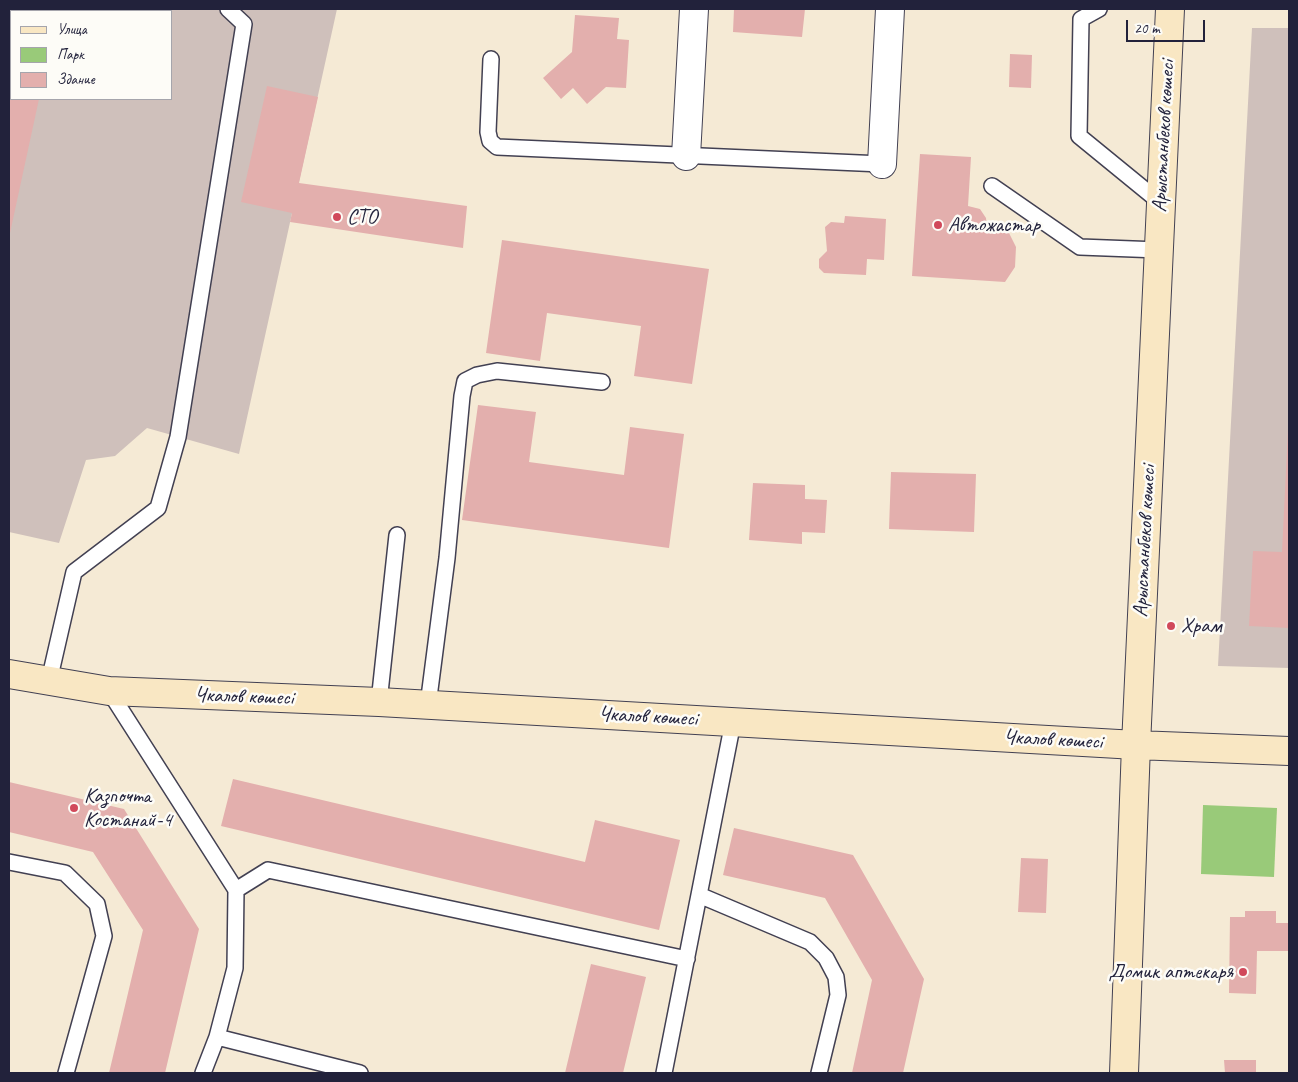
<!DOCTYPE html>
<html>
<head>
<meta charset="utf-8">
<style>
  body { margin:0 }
  #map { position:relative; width:1298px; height:1082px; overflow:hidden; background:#f5ead5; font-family:Caveat,sans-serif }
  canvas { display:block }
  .frame { position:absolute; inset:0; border:10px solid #22223b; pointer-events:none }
  .legend { position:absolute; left:10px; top:10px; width:162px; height:90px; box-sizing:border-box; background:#fdfcf7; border:1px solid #a5a5ac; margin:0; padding:6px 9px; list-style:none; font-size:15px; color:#22223b }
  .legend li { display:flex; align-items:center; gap:10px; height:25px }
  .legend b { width:25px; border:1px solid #a5a5ac }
  .scale { position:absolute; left:1126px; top:20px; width:79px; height:22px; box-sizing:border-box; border:2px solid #22223b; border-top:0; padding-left:6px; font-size:15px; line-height:18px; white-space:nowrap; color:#22223b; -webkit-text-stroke:4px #fdfcf7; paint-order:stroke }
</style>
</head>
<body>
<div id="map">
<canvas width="1298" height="1082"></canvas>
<div class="frame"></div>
<ul class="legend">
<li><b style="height:6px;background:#f9e7c3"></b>Улица</li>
<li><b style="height:14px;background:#99ca79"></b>Парк</li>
<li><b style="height:14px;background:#e3afad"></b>Здание</li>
</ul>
<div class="scale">20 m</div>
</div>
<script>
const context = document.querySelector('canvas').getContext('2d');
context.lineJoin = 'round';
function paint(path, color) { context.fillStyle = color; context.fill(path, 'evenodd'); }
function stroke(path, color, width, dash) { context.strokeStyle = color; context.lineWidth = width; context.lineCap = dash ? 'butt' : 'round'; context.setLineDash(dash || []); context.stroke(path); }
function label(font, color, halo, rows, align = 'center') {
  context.font = font + ' Caveat,sans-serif'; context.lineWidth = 5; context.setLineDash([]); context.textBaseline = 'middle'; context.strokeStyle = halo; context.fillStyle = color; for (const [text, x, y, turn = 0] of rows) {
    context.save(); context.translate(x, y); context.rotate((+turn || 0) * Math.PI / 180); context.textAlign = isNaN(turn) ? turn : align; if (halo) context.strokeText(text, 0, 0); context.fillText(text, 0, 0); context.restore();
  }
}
paint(new Path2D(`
  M9,9H337L239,454L147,428L115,456L86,460L59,543L9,532ZM11,11H171V99H11Z
  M1252,28H1289V668L1218,666Z`), '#cfc0bb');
paint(new Path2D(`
  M1203,805L1277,808L1274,877L1201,874Z`), '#99ca79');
paint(new Path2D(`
  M9,9H59L58,11H11V99H39L10,233Z
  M734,9H805L802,37L733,32Z
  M575,15L619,18L617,39L629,40L626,88L606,87L587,104L573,88L561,99L543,78L572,52Z
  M1010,54L1032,55L1031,88L1009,87Z
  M267,86L318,97L299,183L467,206L463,248L290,222L292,213L241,202Z
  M920,154L971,157L968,206L980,209L986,218L987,230L1008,231L1016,247L1015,267L1005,282L912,276Z
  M845,216L886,219L884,260L867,259L866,275L824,273L819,268V259L827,251L825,227L831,222L844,223Z
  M502,240L709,269L692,384L634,376L641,326L547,313L540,361L486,353Z
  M478,405L536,412L529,462L624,475L630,427L684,434L669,548L462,520Z
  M1288,429H1289V628L1249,626L1253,551L1282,552Z
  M891,472L976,474L974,532L889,529Z
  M753,483L805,485V499L827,500L825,533L802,532V544L749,540Z
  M233,779L585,862L595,820L680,840L659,930L221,826Z
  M9,782L124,809L199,929L165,1073H109L143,930L93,852L9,832Z
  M734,828L853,855L924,979L903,1073H852L872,980L825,898L723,875Z
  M1021,858L1048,859L1046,913L1018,912Z
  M1245,911H1276V923H1289V951H1257L1256,994L1229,993L1230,917H1245Z
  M591,964L646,977L623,1073H565Z
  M1224,1060H1256V1073H1225Z`), '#e3afad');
const lane = new Path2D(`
  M1099,9L1081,19L1079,136L1161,203
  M491,59L488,132L490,141L497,147L882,164
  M992,186L1080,247L1159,250
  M49,681L74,572L158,508L178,437L244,24L228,9
  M109,691L236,890L235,968L217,1037L203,1073
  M379,702L397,535
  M428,705L447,558L462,396L465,381L477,375L497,371L602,382
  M9,862L65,873L97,904L104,936L66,1073
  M236,890L268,870L687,959
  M699,895L810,942L826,958L836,977L838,995L819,1073
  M217,1037L360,1073
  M664,1073L733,722`);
const street = new Path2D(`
  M686,156L694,9
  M882,164L890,9`);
const secondary = new Path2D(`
  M9,674L109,691L379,702L1136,745L1289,751
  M1124,1073L1136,745L1170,9`);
stroke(lane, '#424052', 18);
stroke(street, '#424052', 30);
stroke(secondary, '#424052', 30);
stroke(lane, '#fff', 15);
stroke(street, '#fff', 28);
stroke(secondary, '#f9e7c3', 28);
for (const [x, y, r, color] of [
  [337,217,5,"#d1495b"],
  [938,225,5,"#d1495b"],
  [1171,626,5,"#d1495b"],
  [74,808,5,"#d1495b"],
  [1243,972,5,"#d1495b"]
]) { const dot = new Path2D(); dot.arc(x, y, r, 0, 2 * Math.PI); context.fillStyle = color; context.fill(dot); stroke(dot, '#fdfcf7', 2); }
label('21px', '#22223b', '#fdfcf7', [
  ["Арыстанбеков көшесі",1164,136,-87],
  ["Арыстанбеков көшесі",1145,541,-87],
  ["Чкалов көшесі",244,697,2],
  ["Чкалов көшесі",648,717,3],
  ["Чкалов көшесі",1053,740,3]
]);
label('21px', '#22223b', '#fdfcf7', [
  ["СТО",347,217],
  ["Автожастар",948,225],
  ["Храм",1181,626],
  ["Казпочта",84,796],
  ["Костанай-4",84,820],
  ["Домик аптекаря",1233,972,"right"]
], 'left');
</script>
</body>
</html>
